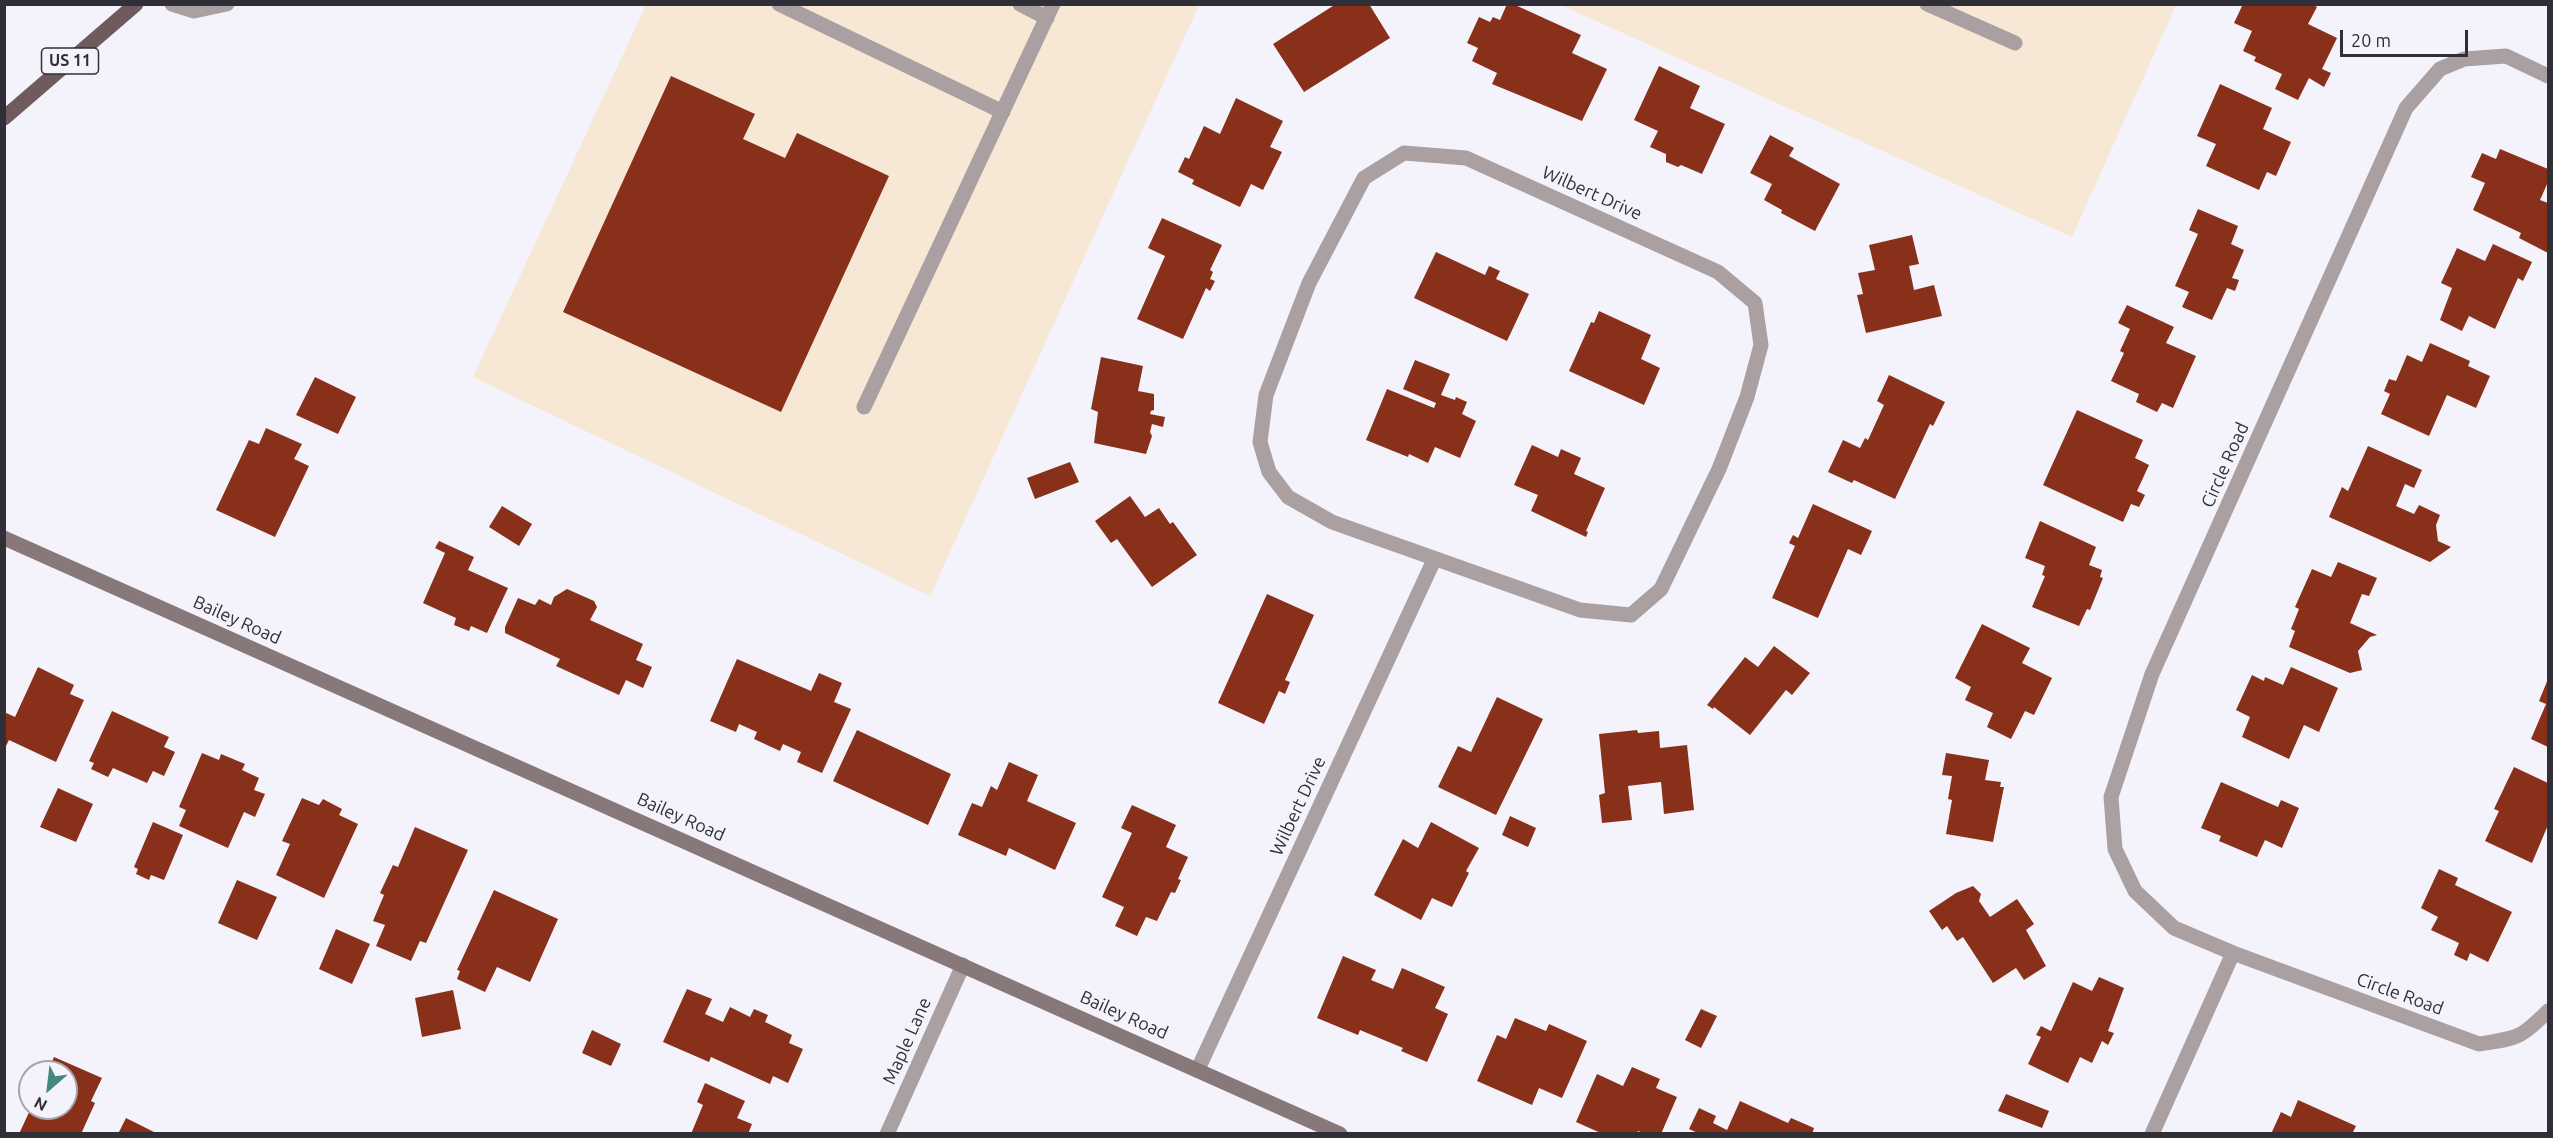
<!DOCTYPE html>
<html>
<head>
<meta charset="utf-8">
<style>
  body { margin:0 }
  #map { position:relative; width:2553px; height:1138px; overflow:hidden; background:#f4f3fc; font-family:Ubuntu,sans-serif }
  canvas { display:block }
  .frame { position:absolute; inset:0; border:6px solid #302f37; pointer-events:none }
  .north { position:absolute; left:18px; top:1060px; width:60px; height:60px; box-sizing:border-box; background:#f4f3fc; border:2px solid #a6a5ad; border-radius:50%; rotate:208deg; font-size:16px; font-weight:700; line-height:24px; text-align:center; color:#302f37 }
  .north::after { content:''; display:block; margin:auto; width:21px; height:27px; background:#428881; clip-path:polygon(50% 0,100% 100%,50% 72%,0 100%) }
  .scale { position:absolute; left:2340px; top:30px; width:128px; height:27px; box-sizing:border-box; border:3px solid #302f37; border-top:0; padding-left:8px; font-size:18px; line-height:21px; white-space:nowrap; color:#302f37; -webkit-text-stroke:4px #f4f3fc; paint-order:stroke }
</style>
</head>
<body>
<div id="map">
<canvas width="2553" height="1138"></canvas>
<div class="frame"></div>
<div class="north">N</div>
<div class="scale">20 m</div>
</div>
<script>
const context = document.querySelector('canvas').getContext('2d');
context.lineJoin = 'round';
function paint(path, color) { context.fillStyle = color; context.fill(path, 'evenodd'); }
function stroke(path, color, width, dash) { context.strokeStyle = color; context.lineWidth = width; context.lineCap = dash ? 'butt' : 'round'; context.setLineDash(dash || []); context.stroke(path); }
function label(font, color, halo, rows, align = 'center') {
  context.font = font + ' Ubuntu,sans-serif'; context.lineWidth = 6; context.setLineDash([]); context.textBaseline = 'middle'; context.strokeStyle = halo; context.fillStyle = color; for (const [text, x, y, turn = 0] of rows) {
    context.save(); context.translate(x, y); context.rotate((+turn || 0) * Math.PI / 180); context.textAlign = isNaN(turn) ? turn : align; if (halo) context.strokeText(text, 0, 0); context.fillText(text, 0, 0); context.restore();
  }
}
paint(new Path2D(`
  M646,5H1199L930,596L473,377Z
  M1561,5H2176L2072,237Z`), '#f7e7d5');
paint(new Path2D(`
  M1336,4H1369L1390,38L1304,92L1273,44Z
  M1507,4H1513L1581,35L1572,53L1607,69L1582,121L1492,84L1497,73L1472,61L1478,48L1467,43L1479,17L1490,22L1493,17L1500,20Z
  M2243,4H2312L2317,7L2308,24L2337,38L2322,69L2331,73L2324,87L2309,78L2298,100L2275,89L2282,74L2254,61L2256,57L2243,51L2252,31L2234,23Z
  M1659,66L1700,86L1690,108L1725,124L1702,174L1681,165L1678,167L1666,162V154L1650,147L1658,131L1634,120Z
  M671,76L755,114L743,139L785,158L797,133L889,176L781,412L563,312Z
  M2220,84L2272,108L2263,129L2291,142L2276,176L2267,172L2259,190L2206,166L2216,144L2197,136Z
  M1236,98L1283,121L1270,147L1282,152L1263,190L1251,184L1240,207L1192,184L1194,180L1178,172L1185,157L1189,159L1204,126L1220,134Z
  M1770,135L1794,148L1789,156L1840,184L1815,231L1781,213L1782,210L1764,200L1772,184L1750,173Z
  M2500,149L2548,169V182L2540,200L2548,203V253L2519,238L2521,233L2473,210L2485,183L2471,177L2482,153L2496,159Z
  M2198,209L2238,226L2231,244L2244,250L2232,278L2239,280L2235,291L2227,288L2212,320L2182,307L2189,292L2175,286L2198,234L2189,230Z
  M1162,218L1222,245L1210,270L1213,272L1210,279L1215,281L1210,291L1206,288L1183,339L1137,319L1165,256L1148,248Z
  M1912,235L1919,264L1909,266L1914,290L1934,285L1942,316L1866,333L1857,295L1863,294L1858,273L1875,270L1869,245Z
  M2493,244L2532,262L2523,281L2518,278L2495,329L2469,316L2462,331L2440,320L2452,288L2441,283L2457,248L2485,261Z
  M1436,252L1485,275L1489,266L1500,271L1496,279L1529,294L1507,341L1414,298Z
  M2127,305L2174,327L2166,343L2196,356L2173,408L2162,403L2157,412L2136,402L2139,394L2111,381L2124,353L2120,351L2130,329L2118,323Z
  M1599,311L1651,335L1641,359L1660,368L1644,405L1569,371L1591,322L1594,323Z
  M2430,343L2470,361L2468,366L2490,376L2476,408L2447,395L2429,436L2381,414L2390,394L2384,391L2389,379L2396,381L2407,355L2422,362Z
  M1101,357L1143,366L1138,391L1154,394V410L1151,411L1150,414L1165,417L1163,427L1152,424L1150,432L1152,436L1146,454L1094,443L1098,412L1091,409Z
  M1415,360L1450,374L1441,395L1455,400L1456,397L1467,402L1462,414L1476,421L1460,458L1435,447L1428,463L1409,454L1408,457L1366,440L1387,389L1434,408L1436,403L1403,389Z
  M1889,375L1945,402L1933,426L1930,424L1895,499L1854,480L1852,483L1828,472L1843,440L1860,448L1865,438L1868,440L1884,405L1877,401Z
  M315,377L356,397L338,434L296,415Z
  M2077,410L2143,440L2135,458L2149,465L2137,491L2145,495L2139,507L2131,504L2123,522L2043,485Z
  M266,428L302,444L294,459L309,466L275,537L216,510L249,440L259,444Z
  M1532,445L1558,457L1561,449L1581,458L1574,474L1605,488L1586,531L1588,532L1586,537L1531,511L1538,495L1514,485Z
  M2368,446L2422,470L2414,488L2405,484L2396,506L2414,514L2419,505L2440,515L2436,525L2438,541L2451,547L2430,562L2329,517L2342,487L2348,491Z
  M1070,462L1079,482L1035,499L1027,478Z
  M1130,496L1145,517L1159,508L1170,524L1173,522L1197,555L1152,587L1117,539L1111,543L1095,521Z
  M1813,504L1872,531L1861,555L1848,549L1818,618L1772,598L1795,546L1789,543L1793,535L1798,538Z
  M502,506L532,524L519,546L489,527Z
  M2040,521L2096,547L2089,565L2102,570L2100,577L2103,578L2090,610L2087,609L2079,626L2032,607L2045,576L2042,575L2045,566L2025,558Z
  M439,541L474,557L468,570L508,588L487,633L471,626L469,631L454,625L456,618L423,603L445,553L435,548Z
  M2338,562L2377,578L2369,596L2362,594L2350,623L2377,635L2370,637L2358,651L2362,670L2350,673L2289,647L2295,631L2291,629L2299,609L2295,607L2312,569L2331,577Z
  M567,589L594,601L597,607L590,620L643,644L636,660L652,667L643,688L626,680L619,695L556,666L560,659L505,633V627L518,598L535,605L539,599L551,605L554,597Z
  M1267,594L1314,615L1285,680L1290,682L1285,694L1279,691L1264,724L1218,703Z
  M1982,624L2030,648L2022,663L2052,678L2034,715L2025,711L2011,739L1987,727L1993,713L1965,700L1971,687L1955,678Z
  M1774,646L1810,673L1792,695L1786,690L1750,735L1714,707L1713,709L1707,705L1745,657L1758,667Z
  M737,659L811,691L819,673L842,683L834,702L851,709L822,773L797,762L801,752L783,744L780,751L754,739L757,732L739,724L736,732L710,721Z
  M38,667L74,685L70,694L84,700L56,762L9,740L4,750V712L15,717Z
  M2291,667L2338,688L2319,732L2304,725L2289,759L2242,737L2250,717L2236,710L2252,675L2264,681L2265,677L2283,685Z
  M2548,679V747L2531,739L2546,704L2539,701Z
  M1497,697L1543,719L1496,815L1438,787L1458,746L1471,752Z
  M112,711L169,737L164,747L175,752L164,776L153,771L147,783L113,768L108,777L91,769L94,763L89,761Z
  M857,730L951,774L928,825L833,781Z
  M1637,730L1638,733L1659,731L1660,748L1687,745L1694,810L1664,814L1661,782L1628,786L1632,820L1602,823L1599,795L1605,793L1599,734Z
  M202,753L219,760L221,754L245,764L242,770L259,778L254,790L265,794L255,817L244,812L228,848L179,826L186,810L179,807Z
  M1946,753L1989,760L1985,780L2001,782L2000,787H2004L1993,842L1946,834L1952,800L1948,799L1952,776L1942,775Z
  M1009,762L1038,775L1027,801L1076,823L1055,870L1009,848L1006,856L958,835L972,803L982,807L991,786L997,790Z
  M2514,767L2548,783V825L2532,863L2485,841L2499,811L2494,809Z
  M2221,782L2278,807L2281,800L2299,808L2282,848L2265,840L2257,857L2219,841L2221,836L2201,828Z
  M58,788L93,804L76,842L40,827Z
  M302,798L319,805L323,799L342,809L339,815L358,824L324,898L276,875L290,844L282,841Z
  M1132,805L1176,825L1166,847L1188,857L1178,879L1181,880L1175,893L1171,892L1157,921L1146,917L1137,936L1115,926L1124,907L1102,897L1132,833L1121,828Z
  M1510,816L1536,828L1528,847L1502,835Z
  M153,822L183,835L164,880L151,875L149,880L136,874L138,869L134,867Z
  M1431,822L1479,848L1466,871L1469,873L1452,907L1432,898L1421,920L1374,895L1403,839L1418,848Z
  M415,827L468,850L426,943L420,941L411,961L376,946L385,925L373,921L384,895L380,893L393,865L398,867Z
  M2439,869L2458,878L2455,885L2512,912L2488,962L2470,953L2467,961L2454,955L2459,943L2431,930L2438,917L2421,908Z
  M237,880L277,897L257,940L218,923Z
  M1973,886L1981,894L1979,901L1990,917L2017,899L2034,924L2026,930L2046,966L2024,980L2016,968L1993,983L1963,937L1957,941L1947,926L1942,930L1929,911L1956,893Z
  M494,890L558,919L530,982L497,967L485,992L457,979L460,971L457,970Z
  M336,929L370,944L352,984L319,969Z
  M1343,956L1376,970L1371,980L1393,989L1402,968L1445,987L1435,1008L1448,1014L1427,1062L1401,1051L1403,1048L1360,1030L1358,1035L1317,1018Z
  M2099,977L2124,988L2108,1031L2114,1033L2108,1045L2102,1041L2092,1063L2080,1057L2068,1083L2028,1064L2041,1037L2036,1035L2041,1026L2051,1031L2073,982L2092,991Z
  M687,989L712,999L705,1014L723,1022L730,1007L750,1017L754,1009L768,1015L765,1022L792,1035L789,1043L803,1049L788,1083L773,1076L770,1084L711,1057L709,1062L663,1042Z
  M453,990L461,1029L422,1037L415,998Z
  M1701,1009L1717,1016L1701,1048L1685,1040Z
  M1515,1018L1546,1031L1549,1024L1587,1041L1562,1098L1539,1088L1532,1105L1477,1081L1497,1035L1506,1039Z
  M592,1030L621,1044L611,1066L582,1053Z
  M54,1057L102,1078L91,1101L95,1103L81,1134H19L31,1108H66V1072H47Z
  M1632,1067L1660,1079L1656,1088L1677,1097L1661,1134H1645L1638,1131L1637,1134H1603L1576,1122L1597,1074L1623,1086Z
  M705,1083L745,1101L737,1118L752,1124L748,1134H691L703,1105L697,1102Z
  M2006,1094L2049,1111L2042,1128L1998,1111Z
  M2298,1100L2356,1126L2352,1134H2271L2281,1112L2291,1117Z
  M1740,1101L1788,1123L1791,1118L1814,1128L1812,1134H1700L1689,1129L1699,1108L1716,1116L1713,1123L1727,1130Z
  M126,1118L158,1134H118Z`), '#89301a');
stroke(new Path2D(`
  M779,4L1003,112
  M1020,4L1047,18
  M1927,4L2015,43
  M864,407L1053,4`), '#aba0a1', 15);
stroke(new Path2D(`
  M172,4L194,11L227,4
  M2548,76L2506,56L2464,59L2440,69L2406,108L2152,674L2111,797L2115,849L2135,891L2174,928L2233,953L2479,1044C2518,1038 2520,1039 2548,1011
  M1404,153L1466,158L1718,272L1755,303L1761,345L1747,397L1719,469L1661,589L1631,615L1580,610L1332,522L1288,497L1269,472L1260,442L1266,395L1309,283L1364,178Z
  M1198,1069L1434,560
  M887,1134L963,965
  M2152,1134L2233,953`), '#aba0a1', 15);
stroke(new Path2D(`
  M4,538L1340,1134`), '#887879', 15);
stroke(new Path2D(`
  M4,118L136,4`), '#6f5b5d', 15);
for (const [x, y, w] of [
  [70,61,57]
]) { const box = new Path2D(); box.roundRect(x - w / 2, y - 13, w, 26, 4.5); context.fillStyle = '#f4f3fc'; context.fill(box); stroke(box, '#302f37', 1.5); }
label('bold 16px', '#302f37', null, [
  ["US 11",70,61]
]);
label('18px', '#302f37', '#f4f3fc', [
  ["Wilbert Drive",1592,193,24],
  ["Circle Road",2225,465,-66],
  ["Bailey Road",237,620,24],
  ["Wilbert Drive",1298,806,-65],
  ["Bailey Road",681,817,24],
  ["Circle Road",2400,994,20],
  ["Bailey Road",1124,1015,24],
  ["Maple Lane",907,1041,-66]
]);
</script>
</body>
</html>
